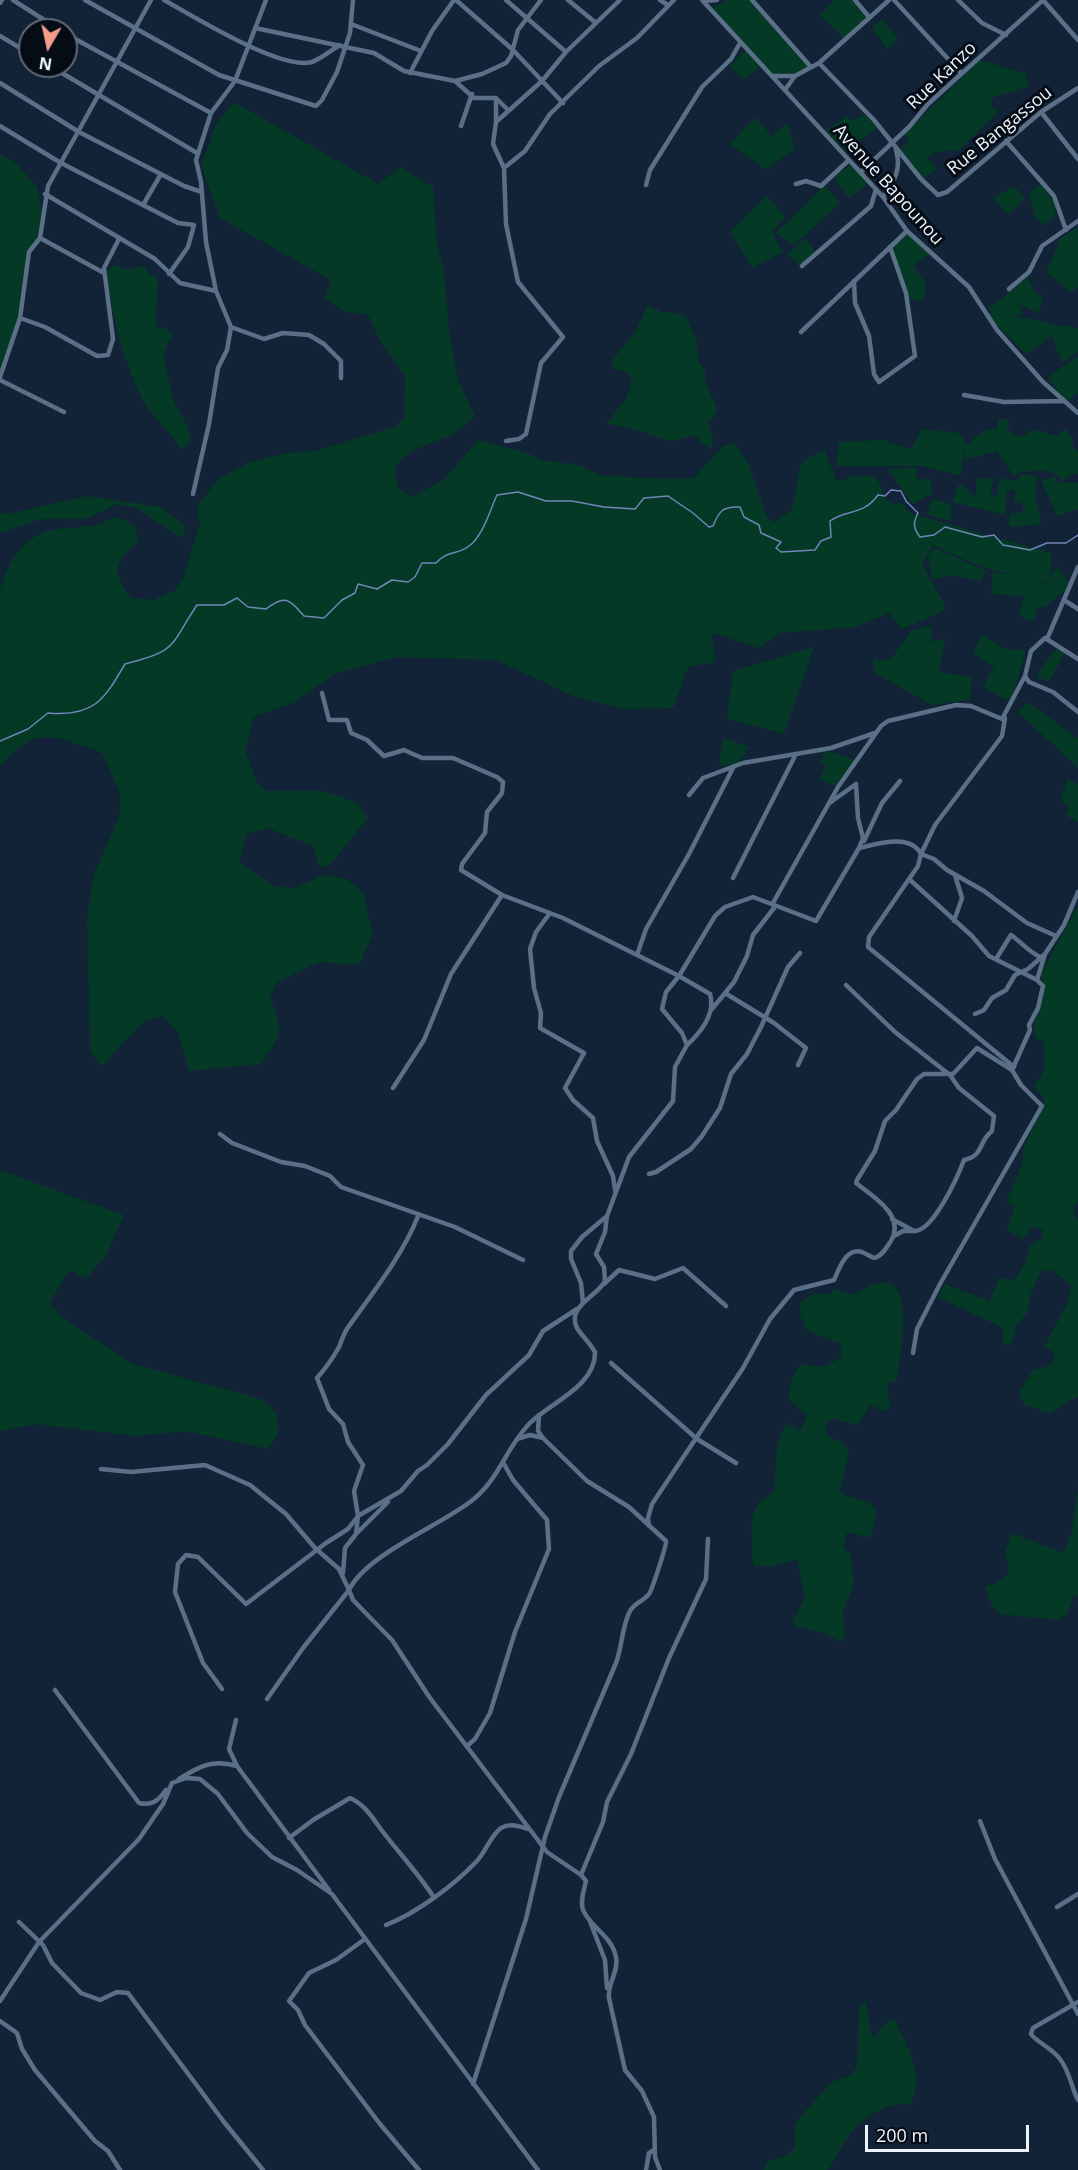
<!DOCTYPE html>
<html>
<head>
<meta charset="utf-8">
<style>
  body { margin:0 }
  #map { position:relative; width:1078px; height:2170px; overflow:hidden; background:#122337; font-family:"Open Sans",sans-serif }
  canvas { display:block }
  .north { position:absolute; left:18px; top:18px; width:60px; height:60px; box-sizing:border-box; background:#050c15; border:2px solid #626971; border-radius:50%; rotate:189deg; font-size:16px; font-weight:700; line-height:24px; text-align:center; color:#edf4fc }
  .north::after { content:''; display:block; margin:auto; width:21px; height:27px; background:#f49d8c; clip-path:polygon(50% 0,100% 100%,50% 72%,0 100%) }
  .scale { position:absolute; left:865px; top:2125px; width:164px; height:27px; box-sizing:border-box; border:3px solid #edf4fc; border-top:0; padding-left:8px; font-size:18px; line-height:21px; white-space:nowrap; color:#edf4fc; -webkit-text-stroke:4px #050c15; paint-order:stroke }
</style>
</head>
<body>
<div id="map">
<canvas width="1078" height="2170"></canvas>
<div class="north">N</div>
<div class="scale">200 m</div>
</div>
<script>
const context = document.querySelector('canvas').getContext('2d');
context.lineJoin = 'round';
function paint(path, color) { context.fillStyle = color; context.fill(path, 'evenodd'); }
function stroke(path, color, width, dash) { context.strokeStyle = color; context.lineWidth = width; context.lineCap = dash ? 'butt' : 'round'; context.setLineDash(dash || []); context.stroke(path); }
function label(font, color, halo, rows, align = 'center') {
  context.font = font + ' "Open Sans",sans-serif'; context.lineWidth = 6; context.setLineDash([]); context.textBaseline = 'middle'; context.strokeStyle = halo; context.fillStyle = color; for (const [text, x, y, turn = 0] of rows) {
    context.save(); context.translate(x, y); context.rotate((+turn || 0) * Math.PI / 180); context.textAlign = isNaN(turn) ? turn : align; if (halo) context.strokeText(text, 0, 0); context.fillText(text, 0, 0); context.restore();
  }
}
paint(new Path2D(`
  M726,0H749L808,67L790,75L772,74L712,9Z
  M835,0H852L866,17L844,39L820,15Z
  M882,19L899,40L887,49L872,28Z
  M746,50L760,66L744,80L730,66Z
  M980,60L1027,74L1028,87L994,97L990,104L998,112L959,150L935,152L927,157L937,169L923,179L901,149L909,142L904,134Z
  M234,102L378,184L401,167L433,187L437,245L444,270L449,331L458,380L475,416C468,422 461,430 453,434C434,445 391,449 396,479C397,489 405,494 414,496L444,480L478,440L530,454L541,460L579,465L599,475L661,479L694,478L723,446L735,443L749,465L766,515L773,523L792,510L800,468L805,459L825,451L837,482C856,473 884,469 883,498L893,504L903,503L909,513L1051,553V573L1046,581L1038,582L1045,583L1057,567L1071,585L1046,606L1038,607L1034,621L1019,616L1024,596L991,594L993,572L1015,576L982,567L933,545L922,564L947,609L903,629L889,613L855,627L780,633L758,648L711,632L716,662L688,667L673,708L625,709L573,696L496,660L396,657L334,674L297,701L254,717L245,751L258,785L267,791H324L356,802L368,818L329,866L319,867L313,846L268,828L246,834L240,863L274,886L294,888L324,875L346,879L363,892L373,934L359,965L318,962L278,982L270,996C283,1033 284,1032 261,1064L189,1071L178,1033L163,1016L144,1021L101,1067L90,1051L87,917L94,874L120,814V793L102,753C53,736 38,723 0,767V590C8,561 24,534 57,529C67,527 79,528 89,526C112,524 111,508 136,528L138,542C113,564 111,570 131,598L152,600L174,591L183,579L200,523L197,513L199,504L218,479L248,463L281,454L315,451L397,426L404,418L405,376L381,342L368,315L343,311L325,298L331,280L220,218L201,166L217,123Z
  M865,114L877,127L846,152L825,130L848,116L852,121Z
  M755,117L772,136L787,123L795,148L766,170L730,144Z
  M0,154L16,163L38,188L42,218L37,239L23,275L18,319L0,371Z
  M850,165L869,183L849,198L834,178Z
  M1041,184L1056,205L1055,217L1043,225L1034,214L1029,193Z
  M825,185L840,203L794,245L776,233Z
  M1014,186L1025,198L1008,215L993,198Z
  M767,196L785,217L772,233L783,252L752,268L730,231Z
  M1078,227V288L1071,292L1046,272L1061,238Z
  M908,233L930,255L913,265L926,284L924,301L908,298L892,247Z
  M805,238L816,252L801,266L787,254Z
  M117,264L124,270L144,266L149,274L158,277L156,326L166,328L173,336C170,341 165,347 164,353C163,355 173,400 175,404C182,418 192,427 190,443L181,449C173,435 164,429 155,417C129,387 108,308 108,269Z
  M1027,277L1037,295L1043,294L1039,313L1020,305L1022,316L1002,313L1066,327L1070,324L1078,329V351L1062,363L1052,338L1055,334L1026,354L987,315L992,311L987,310Z
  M648,305L662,312L677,313L686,317L696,338L698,361L705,370V382L718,411L708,422L713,438L712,449L703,444L696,436L670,441L634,429L607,424L627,396L632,380L626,371L611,369L614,358L635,332Z
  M1078,356V393L1066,402L1048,377Z
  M998,419H1008L1009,431L1020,437L1034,430L1057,436L1065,429L1074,438L1072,445L1078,452V473L1062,480C1049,466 1030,470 1013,475L997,451L966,459L964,448L961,476L921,466H836L839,442L883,440L911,449L922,429L958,433L965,440V446L984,431L997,429Z
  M917,468L916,478L931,480L932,494L912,504L888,469Z
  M1022,474L1037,476L1036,501L1042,524L1009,527L1010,514L1024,511L1022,503L1014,502L1015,489L1007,491L1005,515L952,502L959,484L969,490V494L976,495V478L994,479L990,494L997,496L999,478L1016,481Z
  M1055,477L1059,483H1078V509L1057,516L1041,480Z
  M87,496L160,507L184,525L185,537L175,534L137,508L117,504L86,519H42L0,533V512L7,514Z
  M932,499L951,504V521L927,515Z
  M935,548L986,571L981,581L952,575L932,579L928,556Z
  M931,626L932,642L945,639L939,672L972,677L970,700L931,705L874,672L873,659L890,660L912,630Z
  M982,634L1003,648L1026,651L1011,702L983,687L994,667L973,654Z
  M814,647L784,734L727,719L733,671Z
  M1056,648L1065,653L1049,682L1036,676Z
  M1027,702L1078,738V768L1018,712Z
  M723,738L749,747L739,763L719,766Z
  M827,750L857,761L837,786L819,780L826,765L820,763Z
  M1068,779L1078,784V822L1065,815L1070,807L1060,800Z
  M1078,906V1201L1073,1209L1078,1220V1397L1049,1413L1024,1405L1019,1392L1032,1371L1053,1364L1055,1353L1044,1347L1068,1302L1071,1285L1053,1271H1041L1031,1293L1027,1313L1016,1326L1013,1341L1008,1345L1002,1341L1003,1328L938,1297L945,1284L989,1301L1000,1278L1015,1280L1026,1261L1030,1245L1041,1240L1043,1230L1033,1226L1023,1239L1006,1230L1015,1207L1006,1202L1022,1164L1024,1147L1044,1102L1043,1097L1033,1085L1040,1079L1044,1068V1043L1035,1037L1034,1026L1043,992L1041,973Z
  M0,1170L124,1215L106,1255L86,1279L70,1270L49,1303L64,1319L133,1364L261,1399L276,1412L279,1432L268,1449L186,1431L136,1436L35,1424L0,1431Z
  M875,1283C881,1283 888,1282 893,1285C912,1300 899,1357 897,1380L887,1384L890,1407L885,1411L870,1405L859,1424C849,1426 842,1418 832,1419L825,1426L829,1437L844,1443L849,1453L840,1490L842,1494L872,1504L877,1512L870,1538L847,1532L843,1547L851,1555L854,1584L843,1611L845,1633L842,1643L824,1633L796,1626L792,1622L805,1598L797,1560L772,1566H755L752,1561C755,1531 741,1510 774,1492L777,1445L786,1423L800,1431L807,1416L788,1398L793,1376L800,1364L825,1367L841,1357V1344L806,1330L800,1315V1303L815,1293L827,1295L836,1289L851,1295Z
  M1078,1484V1596H1074L1067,1614L1057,1620L999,1614L992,1606L985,1587L1004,1579L1009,1571L1005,1552L1012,1533L1063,1553L1072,1532Z
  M865,2001C870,2013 867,2026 874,2038L885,2023L894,2019C906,2043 928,2079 909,2105C892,2100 866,2116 854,2129C844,2140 837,2157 828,2170H763L768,2161L788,2155L795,2148V2127L799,2118L832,2082L850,2075L857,2067L859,2009Z`), '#043925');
stroke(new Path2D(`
  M0,741L28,729L48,713C94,717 104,700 125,664C178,651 169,647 197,605H224L237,598L248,607L266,609C285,594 289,599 304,616L324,618L342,600L355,593L358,584L377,589L392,580L408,582L415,577L422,563H436C447,550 458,555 469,546C483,536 490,510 497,495L518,492L546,501H572L604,507L635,509L644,498L668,496L693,513L709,527L713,526C719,511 723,506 740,507L744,517L759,525L761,533L781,542L776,548L781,552L815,550L821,541L831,537L830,521C846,509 863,516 878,495L885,496L891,490L901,491L906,501L918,513C913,523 913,528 920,537L934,535L945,527L982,537L994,535L1003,545L1030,550L1047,543H1066L1078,535`), '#6e87b8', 1.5);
stroke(new Path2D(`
  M13,0L60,30
  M85,0L219,75L316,106L322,100L337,72L350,33L353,0
  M164,0C193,16 281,71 312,62C321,59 331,50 340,45
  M456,0L512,49L563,103
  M568,0L596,23
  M660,0L668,5
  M702,0L883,197L907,231L969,287L997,330L1043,382L1078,413
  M752,0L811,67
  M855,0L869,17
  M894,0L961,73
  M958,0L982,23L1006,35
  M1043,0L1078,40
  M703,1L717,0
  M0,3L2,0
  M351,24L421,51
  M255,28L374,53L404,71L455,81L482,74L506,63L511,56L518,30L541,0
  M66,34L211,113
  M0,36L30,54
  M566,52L620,0
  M819,63L874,120L921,179L938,195L947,192L1041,112L1078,88
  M50,66L197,153
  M410,73L432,31L454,0
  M772,76H795L819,63L889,0
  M455,81L474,98H496L508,110
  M0,83L79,132L184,186L202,192
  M785,90L795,76
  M1041,112L1078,159
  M496,122V98
  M0,126L61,163L178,223L194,225L188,247L169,274
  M461,126L472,94
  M1006,141L1054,196L1066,230
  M504,168L493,144L496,122L542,81L566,52L506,0
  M861,172L909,127L928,104L1043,0
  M796,184L806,181L821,186L849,160
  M646,185L650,170L702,87L731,59L740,43
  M45,194L155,259L180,283L216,291
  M883,197C894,181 902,170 896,150
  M143,205L161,174
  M40,238L104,273
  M802,266L871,206L876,189
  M854,281L855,303L869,336L874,374L879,382L915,356L906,293L890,247
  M1009,289L1029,272L1042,246L1078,221
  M20,318L45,327L97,356L108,355L113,339L104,268L119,239
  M231,327L264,339L283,333L309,335L324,344L341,361V378
  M801,332L907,231
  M0,377L20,318L29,252L40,238L48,186L151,0
  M0,380L64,412
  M964,395L1004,402L1064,401
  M506,441L519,439L526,434L541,363L563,337L518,282L506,224L504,168L525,151L550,114L599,66L637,38L674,0
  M193,494L209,424L218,368L227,350L231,327L216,291L206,242L201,182L196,160L211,113L235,81L266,0
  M1064,600L1078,609
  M1047,639L1078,567
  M1025,676L1031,651L1045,638L1078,659
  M322,693L329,720H347L351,733L367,740L384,756L404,750L422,758H453L497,777L503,782L502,793L487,812L485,833L462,864L461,870L502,895L451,974L424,1040L393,1088
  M1005,718L1002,736L935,825L921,854L934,859L947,870L984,891L1027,923L1056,936
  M689,795L703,778L743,763L831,748L875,733
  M831,802L856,784L858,818L863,838L859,848
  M864,841L882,803L900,781
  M733,878L795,756
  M909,879L972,936L989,956L1037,980
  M502,895L563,918L679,976L666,992L662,1009L682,1033L687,1045C701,1032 716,1014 710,994L679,976L715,916L725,907L753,897L816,921L859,848C877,844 910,833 921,854L918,866L869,937L868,947L1014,1067
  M550,913L536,932L530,949L534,988L541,1013L540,1028L584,1053L565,1088L573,1100L593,1118L597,1141L613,1176L615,1190
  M954,921L962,898L955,875
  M637,955L646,929L689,854L734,766
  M996,959L1011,935C1021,942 1029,952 1040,957
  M846,985L895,1032L950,1075L959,1088L994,1116L992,1131C977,1143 985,1155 964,1160C958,1176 933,1232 914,1231
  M725,993L774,1023L806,1048L798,1065
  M712,1009L734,982L747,956L753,935L774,908L773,903L838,787L881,726L888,721L956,705L971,706L1002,719L1025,676L1029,682L1053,692L1078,712
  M975,1014L984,1010L992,998L1006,990L1015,975L1028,969L1045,954
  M1013,1068L1030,1030L1029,1025L1038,1008L1043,986L1037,980L1045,954L1064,925L1078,892
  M220,1134L232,1143L281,1162L305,1166L330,1176L341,1187L455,1227L523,1260
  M649,1174L656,1172L691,1149L702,1136L720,1108L731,1074L747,1054L761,1027L788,967L800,953
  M607,1216L629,1157L673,1101L675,1067L687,1045
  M892,1219L914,1231H903L894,1236
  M604,1284L619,1270L655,1279L683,1268L726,1306
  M583,1303L581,1283L571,1259V1251L582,1237L607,1216L605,1232L596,1254L604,1267L605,1281C598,1296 566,1306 577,1328C582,1336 590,1343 595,1352C596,1386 550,1403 530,1423C506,1447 499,1481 470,1502C437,1527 366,1555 349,1590L353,1600L392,1640L430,1698L547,1852L581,1875L586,1881C584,1890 580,1901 583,1910C590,1927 612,1936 616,1957C619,1972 607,1984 609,1998L625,2070L642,2091L654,2117L655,2157L660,2170
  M611,1363L697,1439L736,1463
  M517,1439L530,1435L543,1438
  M101,1469L131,1472L205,1465L250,1485L286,1514L315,1548L339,1569L349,1590L303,1648L267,1699
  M649,1526L648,1518L652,1504L743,1368L770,1319L794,1290L834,1280C839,1269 846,1247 862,1252C867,1254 870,1257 875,1258C883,1255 886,1248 891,1241C906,1215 872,1196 856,1183L857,1180L875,1151L885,1121L896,1110L917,1079L924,1074H953L977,1048L1012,1070L1021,1085L1042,1106L940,1284L917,1329L913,1353
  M356,1534L388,1502
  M343,1573L345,1548L356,1534L358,1516L354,1491L363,1465L348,1442L343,1424L329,1409L317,1378C325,1369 333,1358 339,1347C342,1340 344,1332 349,1326C372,1294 404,1253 418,1216
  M222,1689L203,1663L175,1592L178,1564L186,1555L198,1557L246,1604L326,1543L348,1529L358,1516L401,1491L418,1471L427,1465L448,1444L486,1395L529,1355L543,1331L577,1309
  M55,1690L139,1803C152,1806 158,1801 166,1790
  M236,1720L229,1749L237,1766
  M467,1746L475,1739L490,1713L515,1632L549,1549L547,1520L513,1480L504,1464
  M179,1779C200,1766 212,1759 237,1766L329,1890
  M980,1821L995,1859L1078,2014
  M289,1838L313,1820L350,1798C366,1805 373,1819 383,1832C400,1854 417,1872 433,1896
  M581,1875L603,1822L607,1802L631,1754L669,1658L706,1579L708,1539
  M1057,1907L1078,1894
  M589,1919L605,1960L607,1988
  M19,1922L43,1945L52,1963L81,1993L100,2000L117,1992L128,1993L224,2122L263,2170
  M386,1925C417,1913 454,1885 476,1862C486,1852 490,1836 501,1828C510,1823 519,1826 528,1829
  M365,1939L336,1960L309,1973L289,2001L298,2010L305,2025L380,2124L419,2170
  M0,2001L39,1942L139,1839L163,1804L172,1783L186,1778L200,1779L218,1794L247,1833L272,1857L297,1870L332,1894L538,2170
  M1078,2002L1033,2028L1031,2034C1035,2041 1052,2048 1060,2059C1070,2072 1071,2087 1078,2100
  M0,2021L17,2033L22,2049L35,2070L95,2141L108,2151L120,2170
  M473,2084L526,1919L545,1837L559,1797L616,1663C622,1647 622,1628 629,1613C633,1603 643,1602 649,1594C652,1590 667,1544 666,1541L629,1507L587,1481L543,1438L538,1431L539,1415
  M646,2170L649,2153L654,2150`), '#5b6f87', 4.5);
label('18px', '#edf4fc', '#050c15', [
  ["Rue Kanzo",942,76,-44],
  ["Rue Bangassou",1000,131,-39],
  ["Avenue Bapounou",888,185,48]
]);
</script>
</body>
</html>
